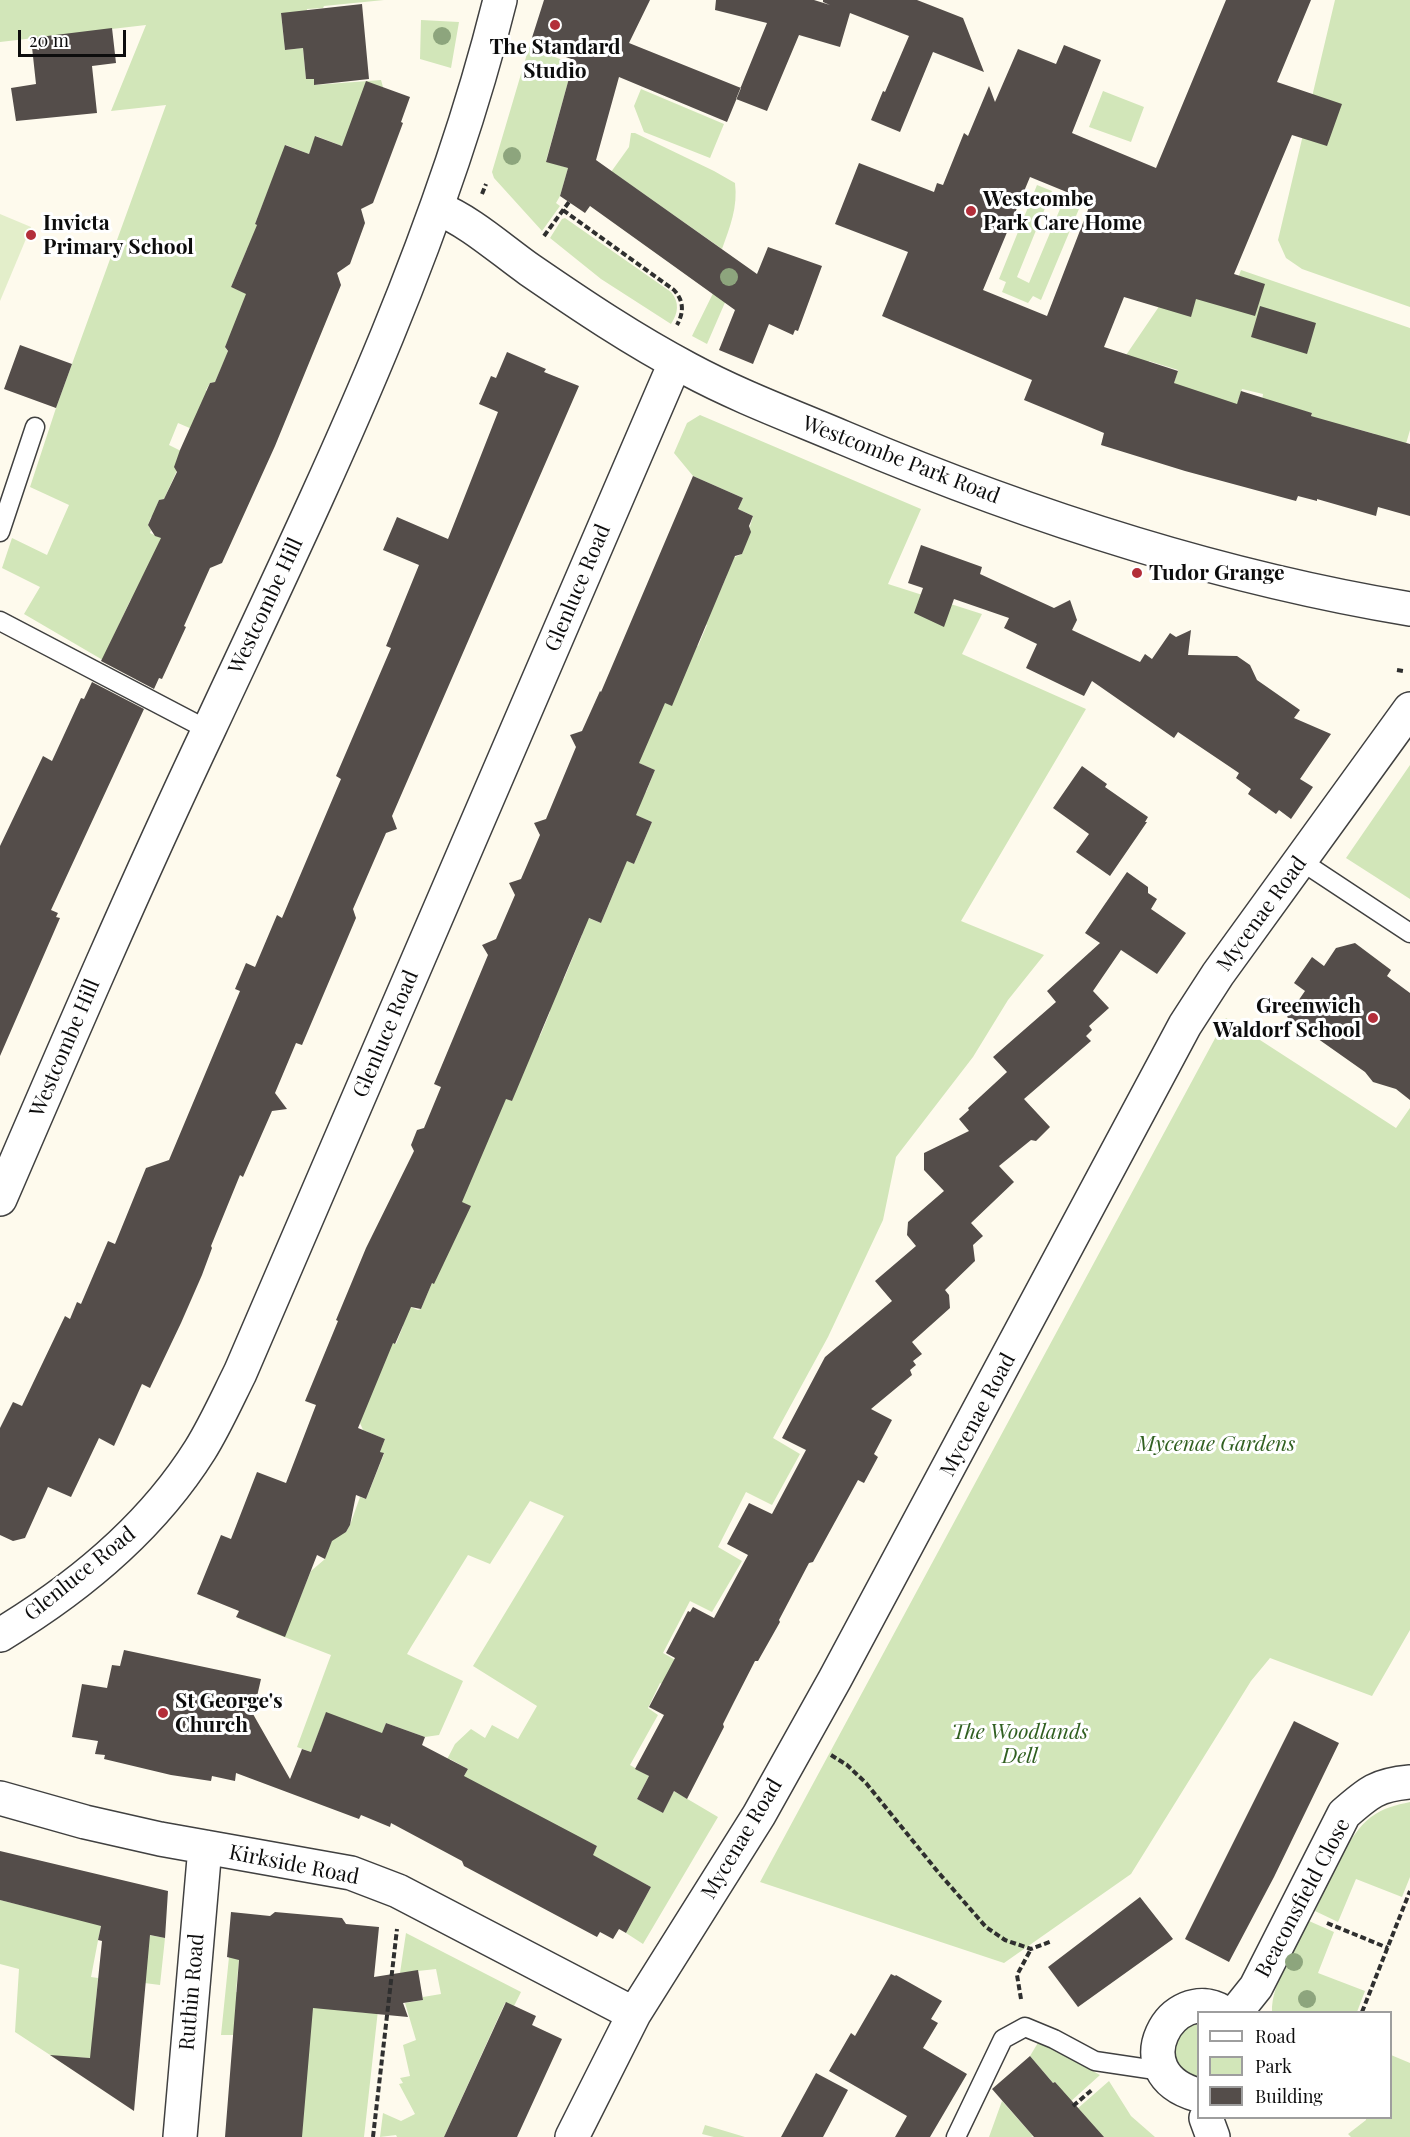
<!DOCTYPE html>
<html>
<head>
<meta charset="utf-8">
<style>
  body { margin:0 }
  #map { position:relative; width:1410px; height:2137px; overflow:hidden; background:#fefaed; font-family:"Playfair Display",serif }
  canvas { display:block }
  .legend { position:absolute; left:1197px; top:2011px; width:195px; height:108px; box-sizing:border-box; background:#fff; border:2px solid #9e9e9e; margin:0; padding:8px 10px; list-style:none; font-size:18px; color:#0d0d0d }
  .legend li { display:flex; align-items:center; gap:12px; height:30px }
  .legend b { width:30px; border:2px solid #9e9e9e }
  .scale { position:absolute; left:18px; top:30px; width:108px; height:27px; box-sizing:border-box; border:3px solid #0d0d0d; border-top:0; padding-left:8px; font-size:18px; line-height:21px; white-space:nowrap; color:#0d0d0d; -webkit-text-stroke:4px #fff; paint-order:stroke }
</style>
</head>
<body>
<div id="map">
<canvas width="1410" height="2137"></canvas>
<ul class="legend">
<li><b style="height:8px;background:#fff"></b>Road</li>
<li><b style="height:16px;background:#d2e6b9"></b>Park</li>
<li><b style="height:16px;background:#544d4a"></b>Building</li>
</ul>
<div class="scale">20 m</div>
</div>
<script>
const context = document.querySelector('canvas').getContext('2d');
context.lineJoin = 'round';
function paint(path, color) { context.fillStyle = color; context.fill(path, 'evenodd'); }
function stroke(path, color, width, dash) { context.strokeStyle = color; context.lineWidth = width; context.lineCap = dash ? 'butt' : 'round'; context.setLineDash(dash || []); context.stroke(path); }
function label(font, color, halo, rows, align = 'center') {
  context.font = font + ' "Playfair Display",serif'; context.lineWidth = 6; context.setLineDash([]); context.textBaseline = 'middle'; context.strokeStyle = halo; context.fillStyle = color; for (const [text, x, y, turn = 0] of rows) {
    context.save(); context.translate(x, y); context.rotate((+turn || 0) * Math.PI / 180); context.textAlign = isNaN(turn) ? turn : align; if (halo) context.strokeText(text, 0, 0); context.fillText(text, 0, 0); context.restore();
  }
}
paint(new Path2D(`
  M0,0H384L324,6L323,8L307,9V11L281,14L285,50L303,48L306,79H314L315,85L381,80L383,87L342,146L316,136L309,154L286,145L255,224L305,243L247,249L231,287L280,307L228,340L225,347L228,352L215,382L210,383L206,390L210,395L222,442L178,423L169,445L185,453L164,499L159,500L156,507L159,512L157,516L151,517L148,525L151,530L150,533L177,545L130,601L106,652L113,666L24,614L40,587L2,568L12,538L47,555L69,505L30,487L56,408L166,105L111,111L146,25L0,42Z
  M1335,0H1410V307L1302,269L1286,258L1278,240Z
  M421,20L459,22L451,68L420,59Z
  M529,47L573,64L546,161L568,168L560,196L556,203L560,206L542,231L494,178L492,172Z
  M641,89L724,124L710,158L644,132L634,106Z
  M1103,91L1144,107L1131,142L1089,127Z
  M631,133H635L714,171L735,183C738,207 730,227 722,249L614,173L606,179L629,147Z
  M1037,185L1052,191L1017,277L1029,283L1065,197L1081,204L1041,300L1033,296L1028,303L1002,292L1006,282L999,279Z
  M565,218L671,292C680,303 678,313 671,324L601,279L550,238L562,219Z
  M1241,270L1410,328V430L1388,506L1375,434L1350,427L1309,425L1312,413L1262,401L1263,394L1242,389L1234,415L1174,383L1178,370L1149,361L1145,375L1120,364L1158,308L1167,278L1235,286Z
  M724,271L736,277L707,344L692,336Z
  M700,415L921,509L888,584L982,614L962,654L1086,709L961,921L1044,955L1008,1000L973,1057L896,1157L883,1220L828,1337L773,1438L800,1454L772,1505L746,1492L718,1547L742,1561L712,1612L690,1601L663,1653L688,1667L675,1690L660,1683L648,1708L658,1715L630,1765L649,1776L637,1799L663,1813L674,1791L718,1817L643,1944L626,1933L651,1887L614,1867L583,1872L597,1846L462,1780L468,1769L450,1759L444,1770L442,1769L455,1744L471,1729L485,1738L492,1725L518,1739L537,1706L473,1666L564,1516L530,1501L490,1564L468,1555L411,1647L407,1654L463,1681L439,1735L425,1737L386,1723L380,1739L326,1713L311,1752L297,1747L331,1655L261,1628L267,1614L299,1600L311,1571L325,1559L334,1535L346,1532L350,1525L360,1497L366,1499L384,1454L380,1452L385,1439L363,1430L360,1423L383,1339L396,1344L403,1326L398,1323L408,1306L418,1310L421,1309L432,1283L419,1277L459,1201L495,1094L512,1101L523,1029L540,1036L550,1012L548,972L564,979L582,935L573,912L601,923L620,878L592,867L600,849L634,864L652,822L617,807L627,784L646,792L655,770L636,762C659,723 669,682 682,639L698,646L707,625L691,618L718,596L727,575L713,568L720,551L735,557L742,554L753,516L738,509L743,498L693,476L674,453L687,423Z
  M1410,765V899L1346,858Z
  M1226,1018L1396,1128L1410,1108V1630L1372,1696L1270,1658L1251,1681L1131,1874L1004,1963L760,1882Z
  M1410,1802V1877L1402,1897L1356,1879L1338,1922L1315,1911C1328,1884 1347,1835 1371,1817C1383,1808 1396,1805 1410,1802Z
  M0,1900L101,1925L91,1977L98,1978L91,2058L74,2057L73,2070L15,2032L19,1969L0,1964Z
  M1309,1921L1334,1932L1318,1973L1365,1991L1357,2012H1272C1271,1984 1296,1946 1309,1921Z
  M406,1933L521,1992L514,2006L505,2003L444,2137H397L396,2135L380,2137L383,2113L401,2121L415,2114L399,2084L403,2083L400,2078L410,2076L403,2045L416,2040L405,2003L423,2000V1997L441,1994L436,1969L400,1973Z
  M144,1934L165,1938L160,1985L121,1980Z
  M229,1957L239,1958L236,1992L273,1996L352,1977L348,2011L370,2013L380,1992L364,2137H302L234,2035H221Z
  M1198,2017V2085L1178,2076L1168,2043Z
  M1039,2041L1100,2075L1070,2102L1055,2082L1053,2083L1030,2056Z
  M1391,2055L1410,2063V2137H1351L1348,2134L1366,2120V2118H1390Z
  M1109,2081L1131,2116L1155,2137H1101L1077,2109Z
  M1002,2101L1033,2136L1031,2137H989Z
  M705,2125L745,2137H714L702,2134Z`), '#d2e6b9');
paint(new Path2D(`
  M0,214L31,227L0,301Z`), '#e3eeca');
paint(new Path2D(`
  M544,0H650L629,43L741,88L727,122L619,77L596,160L757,274L768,247L822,266L798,331L795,330L793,335L769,324L753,364L719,350L735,310L590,206L585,213L560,196L568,168L546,162L574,60L530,44Z
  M716,0H814L830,5L823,2V0H917L963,18L984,72L933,52L900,132L871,120L883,91L885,92L909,36L850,13L840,47L799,35L767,111L736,99L767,23L715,10Z
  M1226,0H1311L1277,82L1342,104L1327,146L1292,135L1234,274L1265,284L1255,316L1196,299L1191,317L1124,297L1104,347L1178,371L1174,383L1237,404L1241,391L1312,413L1311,416L1410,444V516L1378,507L1376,516L1317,499V501L1298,496L1296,501L1185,471L1101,445L1104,433L1024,400L1032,380L882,316L908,252L835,224L859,163L934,192L937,183L943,185L964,133L968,136L989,86L995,102L1018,49L1056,64L1064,45L1101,60L1072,133L1156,168ZM1030,177L1091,202L1047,316L983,290Z
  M362,4L369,79L314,85V79H306L303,48L285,50L281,13Z
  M112,28L116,63L92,66L97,113L16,121L11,88L36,84L31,38Z
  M366,81L410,97L401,122L403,123L373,203L361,209L365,223L350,264L337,273L341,285L275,446L222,563L210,568L184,626L186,627L162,679L159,678L154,689L101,661L161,538L155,536L148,525L159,500L164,499L177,472L174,467L180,450L210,383L215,382L228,351L225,347L246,294L231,287L257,225L255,224L285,145L309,154L315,136L342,146Z
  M1260,306L1316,323L1307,354L1251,337Z
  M20,345L72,364L56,408L4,389Z
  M507,352L546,369L544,372L579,386L392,816L397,829L386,833L353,909L356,918L302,1045L296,1043L275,1093L287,1109L272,1111L243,1177L240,1175L211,1246L212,1248L202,1275L181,1323L150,1388L142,1384L114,1446L99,1438L71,1497L48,1487L25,1538L13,1541L0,1535V1428L13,1402L22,1406L65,1316L70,1319L77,1302L81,1304L108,1241L115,1244L146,1168L169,1160L240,991L235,989L246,963L255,967L277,915L282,918L341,779L336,776L391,648L386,646L419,565L383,550L397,517L448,539L498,412L479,404L491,376L496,378Z
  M693,476L743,498L738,509L753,516L749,526L751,532L742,554L735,556L672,706L665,703L639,763L655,770L636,815L652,822L634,864L627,861L601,923L589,918L512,1101L506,1099L462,1202L471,1206L434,1284L432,1283L421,1309L411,1307L395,1344L393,1343L358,1428L385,1439L380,1452L384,1453L366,1499L356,1495L350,1525L346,1532L332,1541L325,1559L317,1555L285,1637L236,1617L239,1611L197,1594L221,1535L231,1539L257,1472L286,1483L316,1405L305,1401L338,1321L336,1320L366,1248L414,1151L411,1145L417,1130L424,1128L441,1087L434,1084L488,955L482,945L496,939L515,895L509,883L521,879L540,835L534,823L546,819L576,747L570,735L582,731L600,691L601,692Z
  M921,545L982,567L980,574L1054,608L1070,600L1077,620L1072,630L1140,662L1145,654L1152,659L1170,633L1176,637L1191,630L1188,655L1237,656L1250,665L1257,680L1300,710L1294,718L1331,734L1300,779L1313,787L1291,819L1279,810L1276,814L1248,794L1251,789L1236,778L1239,773L1178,732L1174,738L1092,681L1084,696L1026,668L1037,644L1004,628L1009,618L954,599L944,627L914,613L923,588L908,583Z
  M92,682L144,709L51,910L58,913L56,917L60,918L0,1056V846L43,756L52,761L81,698L84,699Z
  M1082,766L1107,784L1105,787L1148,817L1145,822H1147L1110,876L1076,852L1089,834L1053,808Z
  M1127,872L1148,887V893L1157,899L1151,909L1186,933L1157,974L1121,950L1093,991L1109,1008L1089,1026L1092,1030L1086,1036L1091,1041L1024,1099L1050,1127L1036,1141L1031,1140L999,1166L1014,1182L971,1223L983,1236L973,1245L975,1261L945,1290L949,1295L950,1308L912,1342L922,1354L913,1361L916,1365L910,1370L912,1375L871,1409L892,1420L874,1454L878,1457L864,1483L858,1480L813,1562L809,1563L779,1620L780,1622L758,1661H755L734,1702L723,1724L724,1727L687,1799L674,1791L663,1813L637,1799L649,1776L635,1769L664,1715L649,1707L675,1658L666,1653L688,1611L690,1612L693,1607L714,1618L748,1555L727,1544L749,1503L772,1514L806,1450L782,1438L825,1357L892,1301L875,1281L916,1246L907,1235L908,1222L944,1191L924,1170V1153L969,1131L959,1119L969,1110L968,1108L1007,1072L993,1057L1056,1002L1047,991L1100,943L1085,933Z
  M1355,943L1391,970L1387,976L1410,993V1100L1396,1089L1373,1082L1365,1072L1287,1017L1305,991L1294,983L1312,957L1324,966L1336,948Z
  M124,1650L261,1679L253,1714L290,1779L302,1749L311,1752L326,1712L382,1733L386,1723L425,1737L422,1745L468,1769L464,1776L597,1846L593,1855L651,1887L626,1933L619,1929L613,1939L600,1932L597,1937L464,1866L462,1861L391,1823L390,1827L361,1815L359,1819L236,1773L235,1781L212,1776L211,1781L171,1775L104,1759L105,1755L95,1754L98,1741L72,1737L82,1684L107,1688L112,1665L120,1666Z
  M1294,1721L1339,1743L1274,1877L1229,1962L1185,1939Z
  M0,1851L168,1891L165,1938L150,1935L134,2111L50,2055L90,2058L102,1941L98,1940L101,1926L0,1900Z
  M1140,1897L1173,1939L1078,2007L1048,1967Z
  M231,1912L270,1916L275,1912L320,1916L342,1918L346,1924L379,1927L374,1977L418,1970L423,2000L403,2003L408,2017L313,2008L302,2137H225L239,1960L227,1957Z
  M891,1974L895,1976L896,1975L942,2001L931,2019L938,2023L923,2048L967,2074L930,2137H895L907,2116L829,2071L851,2033L855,2036Z
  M506,2002L536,2016L532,2025L562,2039L517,2137H444Z
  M1030,2056L1053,2083L1055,2082L1104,2137H1034L992,2089Z
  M816,2073L848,2090L823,2137H781Z`), '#544d4a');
const service = new Path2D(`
  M0,532L35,427
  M0,621L208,730
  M1301,861L1410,933
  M956,2137L1003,2039L1025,2027L1054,2039L1095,2061L1162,2071`);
const minor = new Path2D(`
  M437,208C471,222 499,248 530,270C581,305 633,340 688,369C738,396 792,416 844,438C1024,514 1217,577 1410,609
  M0,1635C78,1588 151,1528 200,1450C215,1426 227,1399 240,1373L675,363
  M0,1798L85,1822L160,1839L351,1873L398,1891L634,2014
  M1236,2012L1256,1987L1344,1814C1369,1792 1377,1785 1410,1782
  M1198,2095C1119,2073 1173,1981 1223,2012
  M1206,2118L1213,2137
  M180,2137L205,1847
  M572,2137L634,2014L759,1815L835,1679L1185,1025L1218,974L1410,709`);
const tertiary = new Path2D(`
  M0,1199C68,1041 136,883 210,727C320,491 437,254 500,0`);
stroke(service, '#404040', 21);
stroke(minor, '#404040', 36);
stroke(tertiary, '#404040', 36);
stroke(new Path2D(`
  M482,194L486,184
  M563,210L674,290C684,301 684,312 677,325
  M544,236L569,202
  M1397,670L1403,671
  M831,1755L847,1765L866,1783L938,1872L986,1927L1005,1940L1031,1949L1052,1941
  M1327,1923L1388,1948
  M1021,1999L1017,1975L1031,1949
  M1362,2012L1410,1891
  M1073,2106L1093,2089
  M373,2137L397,1929`), '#2f2f2f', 4, [6, 3]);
stroke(service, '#fff', 18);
stroke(minor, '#fff', 33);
stroke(tertiary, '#fff', 33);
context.fillStyle = '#8da57d';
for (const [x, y] of [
  [442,36],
  [512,156],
  [729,277],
  [1294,1962],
  [1307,1999]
]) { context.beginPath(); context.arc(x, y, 9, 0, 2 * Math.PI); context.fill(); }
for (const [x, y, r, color] of [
  [555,25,6,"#b32e3a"],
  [971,211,6,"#b32e3a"],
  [31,235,6,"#b32e3a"],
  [1137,573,6,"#b32e3a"],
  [1373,1018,6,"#b32e3a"],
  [163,1713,6,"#b32e3a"]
]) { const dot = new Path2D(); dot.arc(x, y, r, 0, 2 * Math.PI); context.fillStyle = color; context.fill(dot); stroke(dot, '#fff', 2); }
label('bold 21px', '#0d0d0d', '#fff', [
  ["The Standard",555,47,"center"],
  ["Studio",555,71,"center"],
  ["Westcombe",983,199],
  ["Park Care Home",983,223],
  ["Invicta",43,223],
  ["Primary School",43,247],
  ["Tudor Grange",1149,573],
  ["Greenwich",1361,1006,"right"],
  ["Waldorf School",1361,1030,"right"],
  ["St George's",175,1701],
  ["Church",175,1725]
], 'left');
label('21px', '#0d0d0d', '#fff', [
  ["Westcombe Park Road",901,460,21],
  ["Glenluce Road",578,588,-67],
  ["Westcombe Hill",266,606,-65],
  ["Mycenae Road",1262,914,-54],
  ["Glenluce Road",386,1034,-67],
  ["Westcombe Hill",65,1048,-67],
  ["Mycenae Road",978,1415,-62],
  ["Glenluce Road",80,1574,-39],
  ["Mycenae Road",742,1839,-59],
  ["Kirkside Road",294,1865,11],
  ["Beaconsfield Close",1303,1898,-62],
  ["Ruthin Road",192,1992,-85]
]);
label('italic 21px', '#316021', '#fff', [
  ["Mycenae Gardens",1216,1444],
  ["The Woodlands",1020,1732],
  ["Dell",1020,1756]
]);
</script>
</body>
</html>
